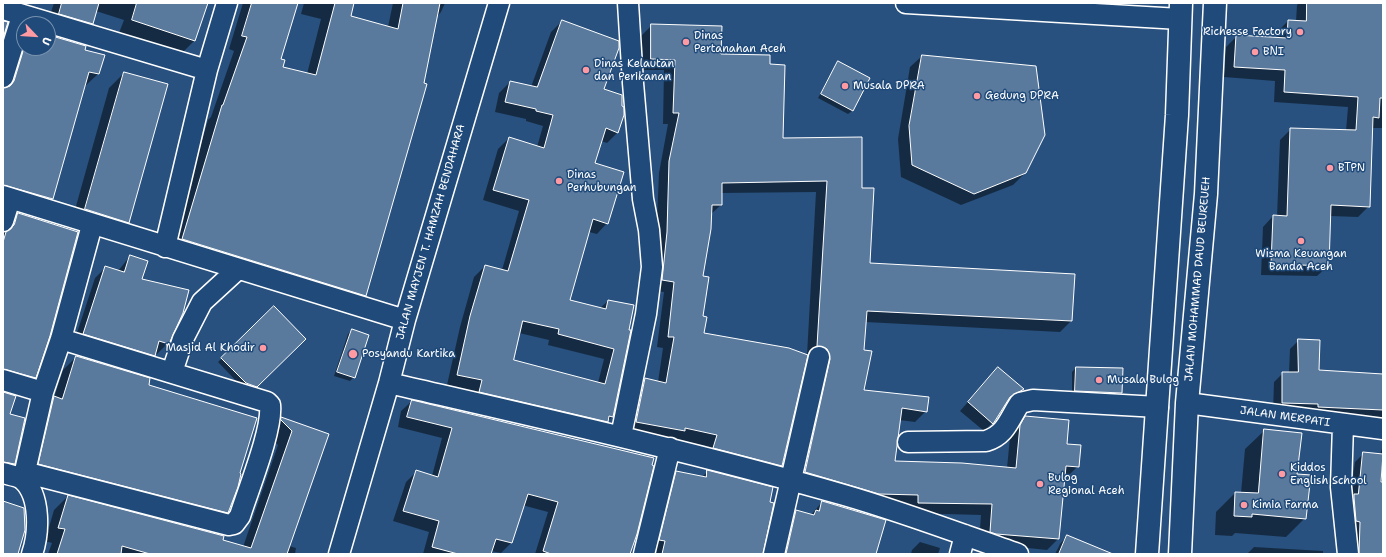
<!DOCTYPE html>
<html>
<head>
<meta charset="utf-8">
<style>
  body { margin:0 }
  #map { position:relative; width:1386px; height:557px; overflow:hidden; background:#28517f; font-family:"Shantell Sans",sans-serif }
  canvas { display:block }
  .frame { position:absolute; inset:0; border:4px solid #fff; pointer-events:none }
  .north { position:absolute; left:16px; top:16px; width:40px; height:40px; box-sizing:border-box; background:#1f4a7a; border:1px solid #7992af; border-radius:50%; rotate:115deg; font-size:11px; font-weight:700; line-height:16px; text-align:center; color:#fff }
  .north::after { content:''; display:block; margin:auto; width:14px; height:18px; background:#ff9aa2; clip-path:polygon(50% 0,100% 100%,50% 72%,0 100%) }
</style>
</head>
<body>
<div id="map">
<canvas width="1386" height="557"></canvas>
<div class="frame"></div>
<div class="north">U</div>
</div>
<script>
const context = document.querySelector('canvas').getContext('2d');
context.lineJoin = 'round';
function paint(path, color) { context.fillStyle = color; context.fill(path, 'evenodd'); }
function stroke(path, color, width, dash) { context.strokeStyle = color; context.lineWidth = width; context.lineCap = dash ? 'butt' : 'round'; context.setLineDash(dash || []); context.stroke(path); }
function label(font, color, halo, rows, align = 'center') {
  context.font = font + ' "Shantell Sans",sans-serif'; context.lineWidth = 3; context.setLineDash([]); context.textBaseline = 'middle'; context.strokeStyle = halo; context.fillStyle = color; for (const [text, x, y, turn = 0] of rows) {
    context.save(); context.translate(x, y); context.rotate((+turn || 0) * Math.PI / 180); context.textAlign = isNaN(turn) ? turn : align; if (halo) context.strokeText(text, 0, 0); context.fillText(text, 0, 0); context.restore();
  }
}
paint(new Path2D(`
  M3,3H29L14,19Z
  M54,3H207L194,41L181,54L119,33L124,20L96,11L92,23L79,36L47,24Z
  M243,3H297L280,60L282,67L307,74L321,19L301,14L304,3H353L349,17L388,27L393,3H445L441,12L436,18L366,296L352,309L169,253L208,120L211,117L234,51L229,49Z
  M1299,3H1383V128H1372L1369,206L1358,217L1330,216L1328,266L1317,276L1261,275L1263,227L1273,216L1277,217L1280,140L1291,129L1346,131L1348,107L1274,102L1275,81L1224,77L1226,47L1237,36L1277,38L1278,31L1288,21H1296L1297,5Z
  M562,21L603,90L618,132L607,143L601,141L594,164L607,223L597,234L589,232L568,301L600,308L608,301L633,305L612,417L596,432L469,402L472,391L447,385L460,327L474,277L485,266L502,270L519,211L483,200L498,149L509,138L537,147L543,126L526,121V119L495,112L499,93L510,82L531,87L551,32ZM519,333L549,340L548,345L604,359L598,383L513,361Z
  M652,25L720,55L769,65L782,139L861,189L869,264L1071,321L1060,332L865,322L863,391L926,411L915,422L899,420L894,462L1007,468L1010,437L1015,428L1026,417L1066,445L1078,466L1067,477H1064L1058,539L1047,550L979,543L981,515L907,513L794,483L816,360L806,357L781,465L770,476L703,459L706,446L675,439L673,442L625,432L634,390L645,380L658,382L663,348L657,347L664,292L652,291L656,244L659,173L668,124H663L664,70H640L641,36ZM816,192L807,355L703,333L701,277L710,215L721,205V193Z
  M53,37L84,50L98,74L83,88L52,199L37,213L3,203V83L24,40V48H48V40Z
  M922,56L1025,173L1013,185L961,205L901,177L898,139L910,67Z
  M838,63L869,78L852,111L848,114L818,98Z
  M124,73L128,222L113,237L71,224L109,88Z
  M18,214L35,377L20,392L3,387V230Z
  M130,256L168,343L157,354H155L144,366L73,345L95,278L106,267L118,271Z
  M274,307L305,339L252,390L242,387L218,362Z
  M352,330L354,377L350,381L334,376L348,334Z
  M1299,340L1318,371L1383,375V419L1273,412L1274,382L1283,373H1289L1290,349Z
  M76,357L148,386L227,512L214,526L26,477L41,411L54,398L63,370Z
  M998,368L1022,389L1006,401L992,423L984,431L960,411Z
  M1076,368L1121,393L1117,396L1072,394V372Z
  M3,392L8,415L14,464L3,475Z
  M412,401L653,459L629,554H535L548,512L522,505L511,543L501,553L491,551L490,554H423L429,532L393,521L406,482L416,472L432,476L442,438L398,427L401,411Z
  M282,418L328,434L289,546L296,548L295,554H48L52,543L45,541L54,510L68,496L243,547L278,445L267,434L268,432Z
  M1265,430L1296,474L1305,518L1286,537L1235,533L1232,536L1215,535L1216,512L1235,493H1241L1245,449Z
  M1383,445V554H1351L1350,499L1355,462L1364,453L1380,455Z
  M708,471L763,554H656L657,549L652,548L669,480L677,472L702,477Z
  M822,502L875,554H780L788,519L796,511L811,515Z
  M1067,536L1097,554H1055L1060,544Z
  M920,542L940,548L938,554H911L912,550Z
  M1254,547L1323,551V554H1247Z`), '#0007');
const building = new Path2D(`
  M62,3H99L93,24L59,14Z
  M137,3H208L195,41L132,20Z
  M252,3H298L281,59L285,60L283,67L316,75L335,3H354L351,16L398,29L403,3H440L424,83L427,84L366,296L182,239L222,105H223L247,37L242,36Z
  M1307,3H1383V98H1380L1379,118L1373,117L1370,207L1331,205L1329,266L1271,264L1273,215L1287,216L1290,128L1356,130L1358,97L1284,92L1285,70L1234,67L1236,35L1287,38L1288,20L1306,21Z
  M562,20L619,41V48L604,89L622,95V106L624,107V115L618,133L606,128L595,163L624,172L608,224L593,219L570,300L606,309L608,300L634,305L629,330H631L613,417L609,416L608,422L479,392L482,380L457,375L470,316L485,265L508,271L529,200L493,190L509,137L544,148L553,115L536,111V109L505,102L510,81L537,87ZM523,321L559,329L558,334L614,349L605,384L514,360Z
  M3,21L8,22L3,38Z
  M651,24L722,26L721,54L770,55V64L785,65L783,138L862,137V188H874L870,263L1075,274L1072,321L867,311L864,350L872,351L864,390L929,397L927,412L902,408L895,461L962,463L1016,468L1020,425L1025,416L1069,420L1067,444L1081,445L1079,467L1066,466L1059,539L996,534L990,532L992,504L918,503V495L879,494L805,472L830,359L827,349L817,346L827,181L722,183V205H712L711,229L703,276L709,277L703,316L707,317L704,333L789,348L808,355L782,466L713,448L717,435L685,428V431L636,422L645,378L666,383L674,337H668L674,282L662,280L667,232L669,161L679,113H673L675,60L651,59Z
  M52,36L86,46L85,50L105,55L99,74L89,72L53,199L3,185V88L10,86L14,81L24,48H48V39L51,40Z
  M922,55L1036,66L1045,135L1026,173L974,194L912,165L909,126Z
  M838,61L870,78L853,111L821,94Z
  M124,72L168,84L129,223L85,209Z
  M18,213L78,232L50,336L36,378L3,369V242L6,232L14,225Z
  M130,255L148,261L142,279L189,290L183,313L169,344L159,341L155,356L83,334L105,266L124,272Z
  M274,306L306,339L257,387L246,383L221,358Z
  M352,329L369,335L355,378L337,372Z
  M1298,339L1320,340L1319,370L1383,374V410L1318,407V404L1282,403V372H1298Z
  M76,356L150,378L149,385L257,418L240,473L241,474L238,487L228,513L38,464L54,396L62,399Z
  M998,367L1024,389L1010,397L993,424L968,402Z
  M1076,367L1123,368L1122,393L1075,391Z
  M3,392L16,396L10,414L25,418L15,464L3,462Z
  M412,400L654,458L652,465L654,466L637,534L630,554H551L543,551L558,502L528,494L512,543L496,539L491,554H458L432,547L439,521L403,511L416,470L438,477L452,428L407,417Z
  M281,417L329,434L287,554H150L122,546L121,554H57L65,529L58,528L68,495L224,536L223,540L251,548L292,431L281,420Z
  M1264,429L1302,433L1297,474L1311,475L1306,519L1252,514V517L1234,516L1235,492L1258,493Z
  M1363,452L1383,454L1381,482H1383V554H1359L1360,522L1356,521L1354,497V494H1358Z
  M707,470L773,487L770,502L774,503L763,554H662L665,541L659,540L676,471L706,477Z
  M3,501L24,508L25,530L18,554H3Z
  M822,501L886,520L876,554H786L796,510L814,515L816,510L819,511Z
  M1067,535L1113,554H1059Z`);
paint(building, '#5a7a9d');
stroke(building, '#fff', 1);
const minor = new Path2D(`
  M906,3L1180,19
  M3,9L207,70
  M3,77L22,16
  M3,196L405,320
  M3,221L10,199
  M165,247L207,70L227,3
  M172,372L183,339L202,302L238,269
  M3,380L43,392
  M389,383C541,418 694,452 844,495C903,512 961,534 1018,554
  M1187,403L1383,429
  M1343,425L1341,487L1348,554
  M621,436L646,314L652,267L649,230L643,199L633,83L628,3
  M908,442L986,441C1006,435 1009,419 1020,403L1033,400L1158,407
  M24,472L229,525L234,524L240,516C248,490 273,429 270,405L267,402L61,339
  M3,473C9,475 19,476 23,480C41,496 39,534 32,554
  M23,480L43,392L61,339L92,225
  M339,554L389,383L405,320L499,3
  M644,554L670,448
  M774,554L819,357
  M960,554L965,535`);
const highway = new Path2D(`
  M1147,554L1177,115L1181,3
  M1180,554L1187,403L1206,194L1215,3`);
stroke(minor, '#fff', 23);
stroke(highway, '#fff', 25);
stroke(minor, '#1f4a7a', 20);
stroke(highway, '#1f4a7a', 22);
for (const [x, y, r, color] of [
  [1300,32,4,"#ff9aa2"],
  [686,42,4,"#ff9aa2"],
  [1255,52,4,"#ff9aa2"],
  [586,70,4,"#ff9aa2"],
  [845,86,4,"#ff9aa2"],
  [977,96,4,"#ff9aa2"],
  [1330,168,4,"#ff9aa2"],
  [559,181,4,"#ff9aa2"],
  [1301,241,4,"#ff9aa2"],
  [263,348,4,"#ff9aa2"],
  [353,354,5,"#ff9aa2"],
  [1099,380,4,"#ff9aa2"],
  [1282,474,4,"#ff9aa2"],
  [1040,484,4,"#ff9aa2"],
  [1244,505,4,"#ff9aa2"]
]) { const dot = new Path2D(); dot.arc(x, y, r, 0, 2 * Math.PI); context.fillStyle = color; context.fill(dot); stroke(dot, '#1f4a7a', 1.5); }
label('11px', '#fff', '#1f4a7a', [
  ["Richesse Factory",1292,32,"right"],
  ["Dinas",694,36],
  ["Pertanahan Aceh",694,49],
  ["BNI",1263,52],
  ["Dinas Kelautan",594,64],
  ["dan Perikanan",594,77],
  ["Musala DPRA",853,86],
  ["Gedung DPRA",985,96],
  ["BTPN",1338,168],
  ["Dinas",567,175],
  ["Perhubungan",567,188],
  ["Wisma Keuangan",1301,254,"center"],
  ["Banda Aceh",1301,267,"center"],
  ["Masjid Al Khodir",255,348,"right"],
  ["Posyandu Kartika",362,354],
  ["Musala Bulog",1107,380],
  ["Kiddos",1290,468],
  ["English School",1290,481],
  ["Bulog",1048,478],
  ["Regional Aceh",1048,491],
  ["Kimia Farma",1252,505]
], 'left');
label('11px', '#fff', '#1f4a7a', [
  ["JALAN MAYJEN T. HAMZAH BENDAHARA",431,232,-74],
  ["JALAN MOHAMMAD DAUD BEUREUEH",1198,279,-85],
  ["JALAN MERPATI",1285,417,8]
]);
</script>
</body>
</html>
